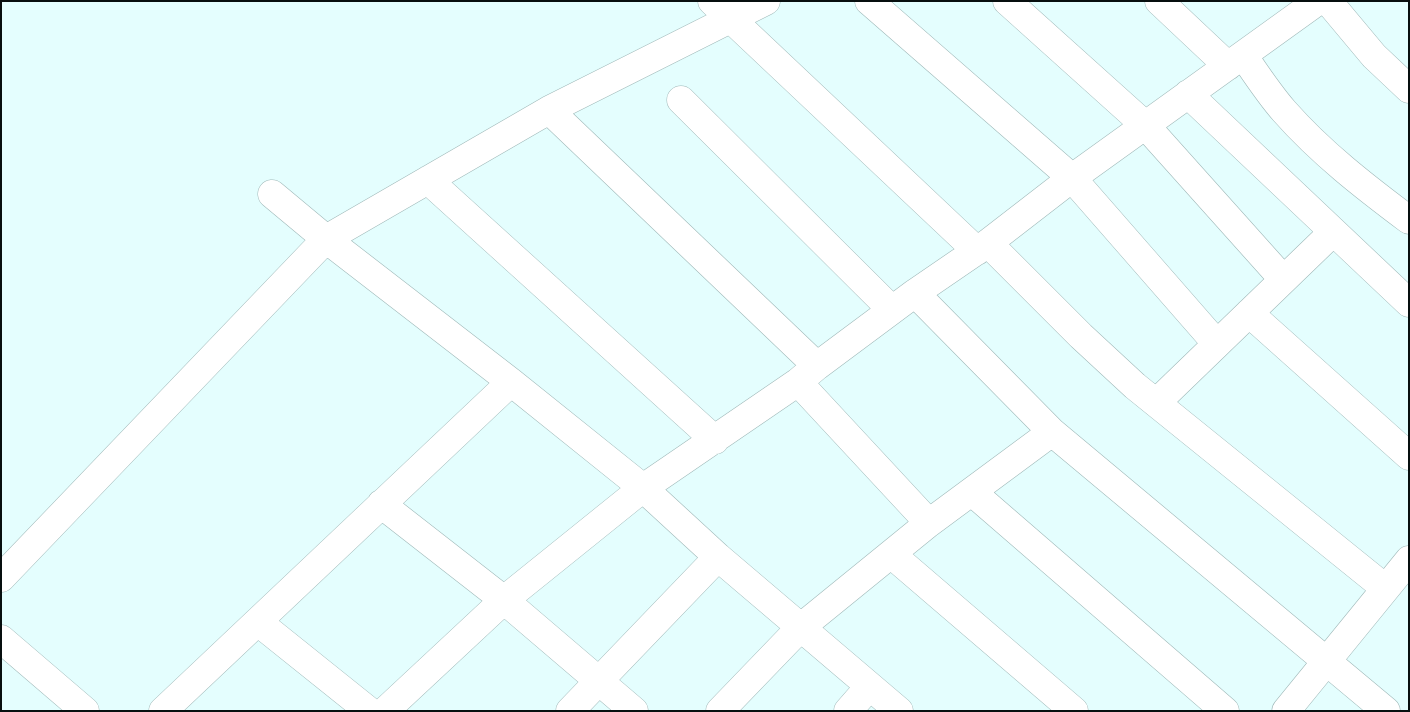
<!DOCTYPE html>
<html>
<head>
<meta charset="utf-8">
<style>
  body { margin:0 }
  #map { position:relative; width:1410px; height:712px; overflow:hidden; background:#e4fefe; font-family:Jost,sans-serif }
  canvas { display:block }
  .frame { position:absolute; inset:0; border:2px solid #070f0f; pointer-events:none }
</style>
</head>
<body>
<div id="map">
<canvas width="1410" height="712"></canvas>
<div class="frame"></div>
</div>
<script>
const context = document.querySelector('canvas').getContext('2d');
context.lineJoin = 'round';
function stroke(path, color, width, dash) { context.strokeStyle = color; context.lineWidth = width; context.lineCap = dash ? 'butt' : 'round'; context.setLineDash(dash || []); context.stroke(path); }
const minor = new Path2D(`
  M712,1L977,251
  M869,1L1072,178L1217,344
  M1007,1L1146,126L1283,279
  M1159,1L1228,66
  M1328,1L1374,56L1409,89
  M1243,55C1256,74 1269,94 1284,111C1321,153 1365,187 1409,220
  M1188,94L1409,303
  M681,100L892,310
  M549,110L817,366
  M428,180L715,440
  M272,194L326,239L511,382L643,488L718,557L899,711
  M988,243L1081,336L1135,386L1385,588
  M915,293L1052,432L1386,711
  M1249,313L1409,456
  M798,382L929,523
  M1156,403L1333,232
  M972,492L1225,711
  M381,504L504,600L634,711
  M891,554L1074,711
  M1,578L326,239L549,110L766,1
  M258,622L369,711
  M1,639L85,711
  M163,711L511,382
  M385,711L504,600L643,488L798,382L817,366L915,293L988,243L1072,178L1318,1
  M570,711L718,557
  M720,711L800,628L929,523L1052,432
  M848,711L869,687
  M1286,711L1409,560`);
stroke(minor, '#9fb8b8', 29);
stroke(minor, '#fff', 28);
</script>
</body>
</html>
